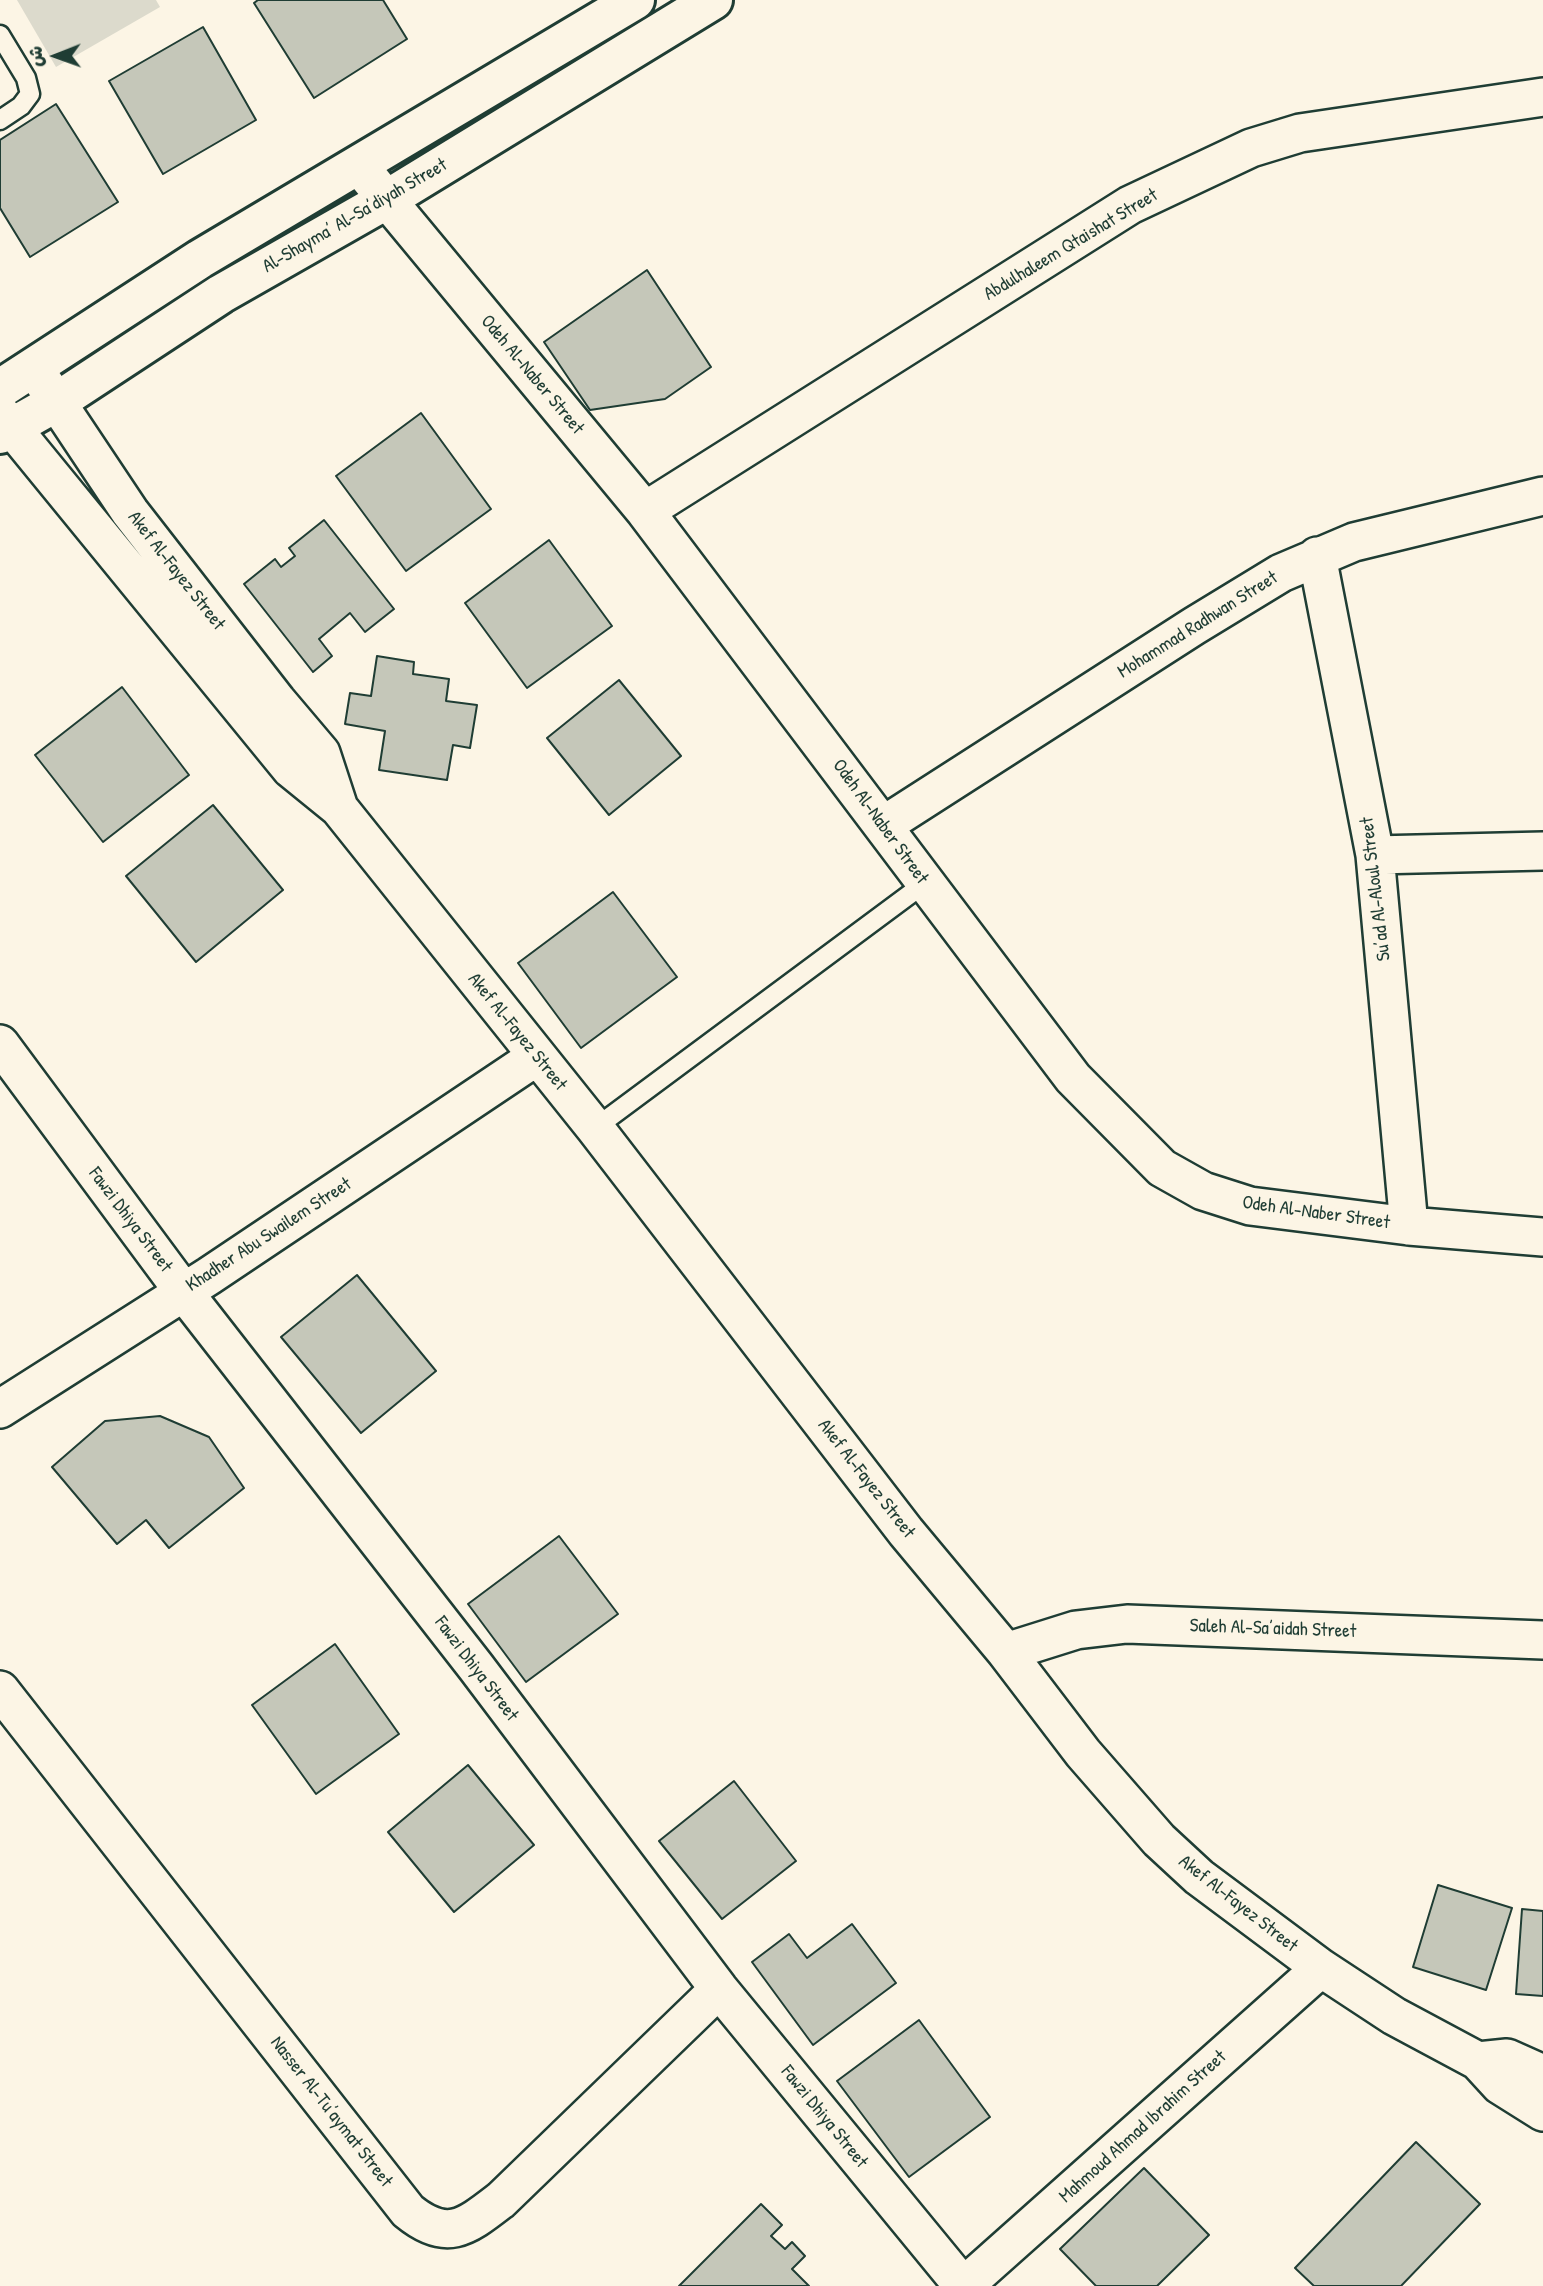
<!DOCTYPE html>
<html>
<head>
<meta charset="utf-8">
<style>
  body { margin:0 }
  #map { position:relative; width:1543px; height:2286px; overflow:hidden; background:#fcf5e5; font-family:"Patrick Hand","Playpen Sans Arabic",sans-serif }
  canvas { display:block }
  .north { position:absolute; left:21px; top:21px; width:70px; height:70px; -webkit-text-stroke:5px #fcf5e5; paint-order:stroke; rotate:269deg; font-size:19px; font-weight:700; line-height:28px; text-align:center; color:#1f3d34 }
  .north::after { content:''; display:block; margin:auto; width:24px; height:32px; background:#1f3d34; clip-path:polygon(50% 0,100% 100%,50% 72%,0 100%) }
</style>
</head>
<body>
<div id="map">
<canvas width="1543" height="2286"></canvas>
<div class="north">ش</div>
</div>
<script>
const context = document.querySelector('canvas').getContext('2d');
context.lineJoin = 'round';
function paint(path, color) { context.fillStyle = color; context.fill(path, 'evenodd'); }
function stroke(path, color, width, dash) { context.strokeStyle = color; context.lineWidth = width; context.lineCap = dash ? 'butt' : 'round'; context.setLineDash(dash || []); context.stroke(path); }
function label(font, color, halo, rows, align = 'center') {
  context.font = font + ' "Patrick Hand",sans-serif'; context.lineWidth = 7; context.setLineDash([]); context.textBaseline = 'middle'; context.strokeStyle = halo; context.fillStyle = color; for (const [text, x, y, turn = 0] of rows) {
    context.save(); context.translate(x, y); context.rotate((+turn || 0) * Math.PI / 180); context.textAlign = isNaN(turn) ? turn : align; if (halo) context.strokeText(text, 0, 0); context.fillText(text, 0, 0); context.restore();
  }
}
paint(new Path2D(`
  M17,0H156L160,7L56,67Z`), '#dcdacc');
const building = new Path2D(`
  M258,0H383L407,39L314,98L254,3Z
  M203,27L256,120L163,174L109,81Z
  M56,104L118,202L30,257L0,208V140Z
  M647,270L711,367L665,399L590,410L544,342Z
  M421,413L491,509L406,571L336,476Z
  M324,520L394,609L365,632L350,613L319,639L332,656L313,672L244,584L275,559L281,567L295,556L289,548Z
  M549,540L612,626L527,688L465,603Z
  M377,656L414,662L413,674L449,679L446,701L477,705L470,748L453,745L447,780L379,770L385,731L345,724L350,693L371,696Z
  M619,680L681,756L609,815L547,738Z
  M122,687L189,775L103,842L35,755Z
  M213,805L283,890L196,962L126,876Z
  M613,892L677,977L581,1048L518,963Z
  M357,1275L436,1371L361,1433L281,1337Z
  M160,1416L209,1437L244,1488L169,1548L146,1520L117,1544L52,1467L105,1421Z
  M559,1536L618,1614L526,1682L468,1604Z
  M335,1644L399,1734L316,1794L252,1705Z
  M468,1765L534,1845L454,1912L388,1832Z
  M734,1781L796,1861L722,1919L659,1841Z
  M1438,1885L1512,1908L1486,1990L1413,1967Z
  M1522,1909L1543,1911V1996L1516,1994Z
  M852,1924L896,1983L813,2045L752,1962L789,1934L807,1958Z
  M919,2020L990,2117L909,2177L837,2081Z
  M1416,2142L1480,2204L1401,2286H1314L1295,2268Z
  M1144,2168L1209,2235L1157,2286H1096L1060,2249Z
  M761,2204L782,2225L771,2236L785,2249L792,2242L805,2256L792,2269L809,2286H679Z`);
paint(building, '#c5c7b9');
stroke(building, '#1f3d34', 2);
const lane = new Path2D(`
  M0,35L26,78L30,94L21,106L0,120
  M595,1128L925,883`);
const street = new Path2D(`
  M360,167L645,511L1073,1078L1162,1168L1203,1191L1250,1206L1409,1226L1543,1237
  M34,368L130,512L277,701L321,753L339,808
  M0,413L291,769L339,808L595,1128L906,1532L1006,1652L1083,1753L1159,1840L1199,1877L1321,1968L1394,2016L1478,2061L1500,2085L1543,2112
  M645,511L1130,205L1251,148L1300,133L1543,97
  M1317,556L1375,855L1409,1226
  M884,825L1194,626L1281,573L1354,542L1543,496
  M1375,855L1543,851
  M0,1044L183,1291L476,1667L719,1989L963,2286
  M0,1409L209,1276L536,1057
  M1006,1652L1076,1630L1127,1624L1543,1640
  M0,1690L408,2211C447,2243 466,2227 501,2200L719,1989
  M1478,2061L1507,2058L1543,2074
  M964,2286L1321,1968`);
const secondary = new Path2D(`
  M0,389L200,259L635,0
  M0,434L55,403L221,294L386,200L713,0`);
stroke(lane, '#1f3d34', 23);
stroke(street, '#1f3d34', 42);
stroke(secondary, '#1f3d34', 44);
stroke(lane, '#fcf5e5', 18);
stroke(street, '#fcf5e5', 37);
stroke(secondary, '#fcf5e5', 38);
label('19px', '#1f3d34', '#fcf5e5', [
  ["Al-Shayma’ Al-Sa’diyah Street",355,216,-30],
  ["Abdulhaleem Qtaishat Street",1071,245,-31],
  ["Odeh Al-Naber Street",532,375,50],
  ["Akef Al-Fayez Street",176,571,52],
  ["Mohammad Radhwan Street",1198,625,-32],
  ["Odeh Al-Naber Street",880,822,54],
  ["Su’ad Al-Aloul Street",1376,889,-97],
  ["Akef Al-Fayez Street",517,1032,51],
  ["Odeh Al-Naber Street",1316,1213,8],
  ["Fawzi Dhiya Street",130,1220,53],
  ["Khadher Abu Swailem Street",269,1235,-33],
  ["Akef Al-Fayez Street",866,1479,52],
  ["Saleh Al-Sa’aidah Street",1273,1629,2],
  ["Fawzi Dhiya Street",476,1669,53],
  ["Akef Al-Fayez Street",1238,1904,38],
  ["Nasser Al-Tu’aymat Street",331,2112,52],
  ["Fawzi Dhiya Street",824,2117,51],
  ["Mahmoud Ahmad Ibrahim Street",1143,2127,-42]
]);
</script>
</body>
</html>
